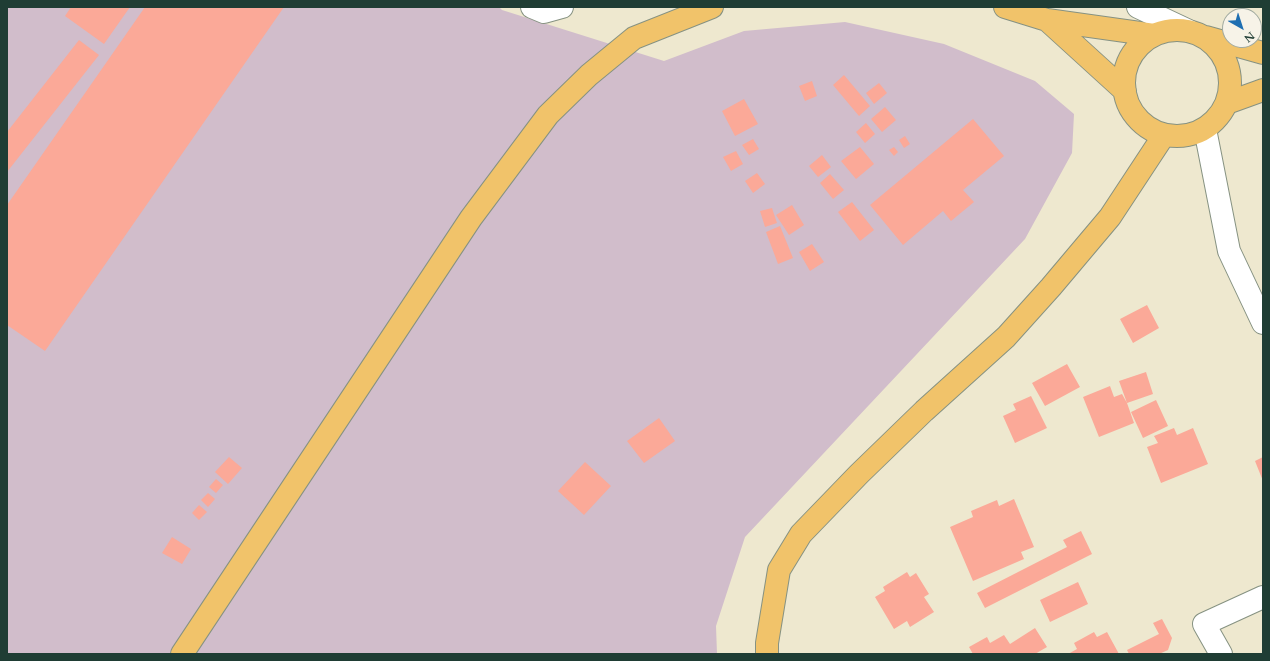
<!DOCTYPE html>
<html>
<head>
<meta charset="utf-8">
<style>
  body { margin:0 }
  #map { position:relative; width:1270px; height:661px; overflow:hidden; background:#eee8cf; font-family:Cardo,serif }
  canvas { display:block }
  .frame { position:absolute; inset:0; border:8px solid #1f3d34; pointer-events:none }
  .north { position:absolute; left:1222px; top:8px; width:40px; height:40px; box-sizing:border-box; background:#f7f3e8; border:1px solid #a1aaa0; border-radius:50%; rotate:141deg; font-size:11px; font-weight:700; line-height:16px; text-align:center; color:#1f3d34 }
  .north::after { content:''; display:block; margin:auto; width:14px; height:18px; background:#1f6fb2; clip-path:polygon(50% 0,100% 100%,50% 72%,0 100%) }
</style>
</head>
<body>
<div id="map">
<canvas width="1270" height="661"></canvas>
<div class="frame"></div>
<div class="north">N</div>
</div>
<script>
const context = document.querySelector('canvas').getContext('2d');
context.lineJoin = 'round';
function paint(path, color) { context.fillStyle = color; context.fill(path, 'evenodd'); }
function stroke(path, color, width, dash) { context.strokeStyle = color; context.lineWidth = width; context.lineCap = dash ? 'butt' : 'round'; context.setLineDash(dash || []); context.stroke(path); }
paint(new Path2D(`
  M7,7H499L502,10L664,61L744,31L845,22L944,44L1035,81L1074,114L1072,153L1025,239L745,537L716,626L717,654H7Z`), '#d1bdcb');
paint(new Path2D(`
  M71,7H130L104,44L65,16Z
  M145,7H284L45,351L7,325V205Z
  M79,40L99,55L7,172V132Z
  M844,75L870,106L859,116L833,85Z
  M812,81L817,96L805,101L799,86Z
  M879,83L887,93L874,104L866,93Z
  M744,99L758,124L735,136L722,111Z
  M885,107L896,120L882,132L871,119Z
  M973,119L1004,156L963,190L974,202L951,221L943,211L903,245L870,205Z
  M866,123L875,134L865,143L856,132Z
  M905,136L910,144L904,148L899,140Z
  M753,139L759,149L749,155L742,145Z
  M860,147L874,164L856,179L841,161Z
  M894,147L898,152L894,156L889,150Z
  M736,151L743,164L731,171L723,157Z
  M822,155L831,167L818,177L809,166Z
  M757,173L765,184L753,193L745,181Z
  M830,174L844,190L833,199L820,183Z
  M852,202L874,230L860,241L838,212Z
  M792,205L804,225L789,235L776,215Z
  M772,208L777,223L765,227L760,211Z
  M780,226L793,258L778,264L766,232Z
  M812,244L824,262L810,271L799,252Z
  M1147,305L1159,328L1133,343L1120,319Z
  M1067,364L1080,387L1045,406L1032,383Z
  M1146,372L1153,394L1127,403L1134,423L1099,437L1083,397L1110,386L1114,397L1122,394L1127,403L1119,381Z
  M1031,396L1047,428L1015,443L1003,416L1016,410L1013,404Z
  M1156,400L1168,426L1143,438L1131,412Z
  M659,418L675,441L644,463L627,441Z
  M1174,428L1177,435L1193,428L1208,464L1161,483L1147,447L1158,443L1154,436Z
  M229,457L242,468L228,484L215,472Z
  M1263,457V481L1255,461Z
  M585,462L611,486L584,515L558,491Z
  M216,479L223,485L216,493L209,487Z
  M208,493L215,499L208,507L201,500Z
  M1014,499L1034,547L1021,552L1024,559L973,581L950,527L973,517L971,511L997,500L999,506Z
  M199,505L207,512L199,520L192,513Z
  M1081,531L1092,554L985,608L977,593L1067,547L1063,540Z
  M172,537L191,549L182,564L162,553Z
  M907,572L910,577L916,573L929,594L924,597L934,612L910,627L907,621L894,629L875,597L885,591L883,587Z
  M1078,582L1088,604L1050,622L1040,600Z
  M1162,619L1172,638L1168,650L1159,654H1129L1127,650L1159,634L1153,623Z
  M1035,628L1047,647L1035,654H973L969,647L987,637L990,643L1004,635L1010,644Z
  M1094,632L1097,637L1107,632L1119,654H1068L1077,649L1074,643Z`), '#fba998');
const minor = new Path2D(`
  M532,7L544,12L562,7
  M1138,7L1189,31
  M1205,129L1229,251L1263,323
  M1221,654L1204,624L1263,597`);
const major = new Path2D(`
  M1005,7L1047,20L1154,35
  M1047,20L1125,91
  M1124 83a53 53 0 1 1 106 0a53 53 0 1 1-106 0Z
  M1206,37L1263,53
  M1227,103L1263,90
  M182,654L471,218L548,115L589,75L634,38L712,7
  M767,654V643L779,570L801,534L859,474L924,411L1006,337L1051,287L1110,217L1164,135`);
stroke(minor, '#869282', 24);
stroke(major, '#869282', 24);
stroke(minor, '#fff', 22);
stroke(major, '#f1c36a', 22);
</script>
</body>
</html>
